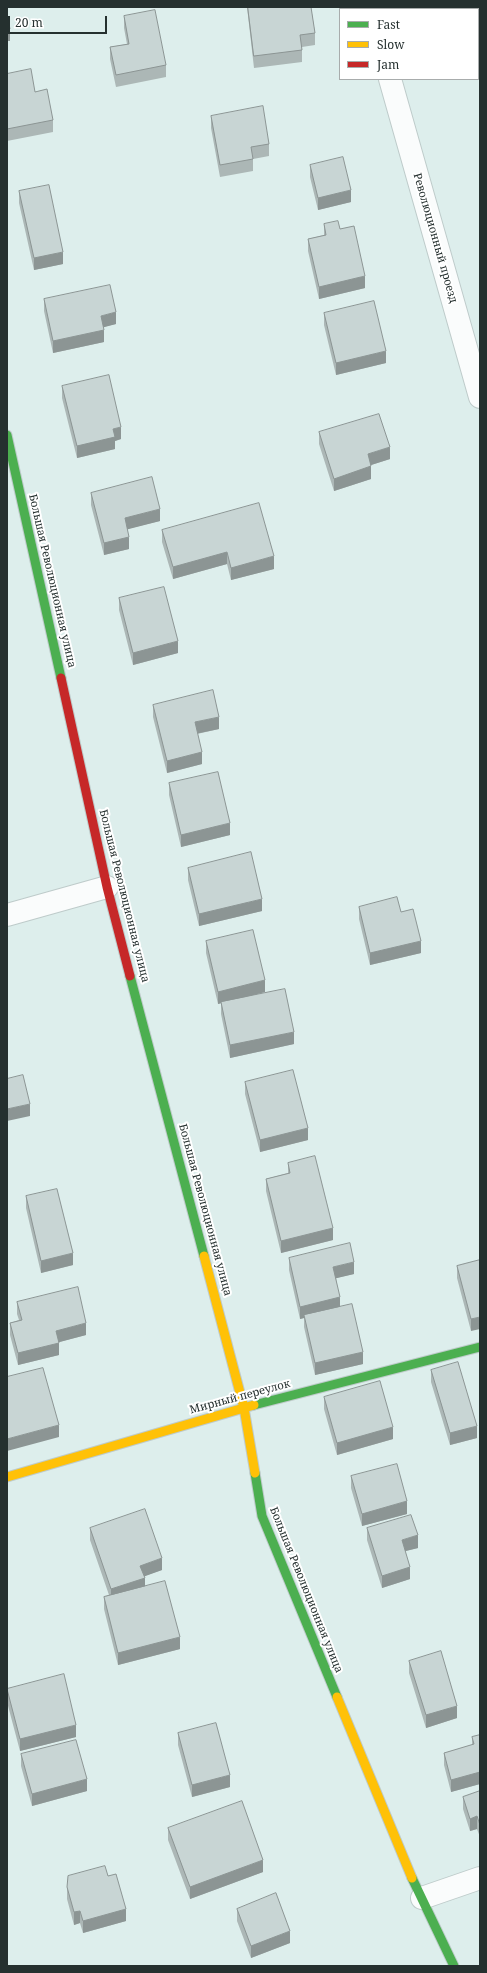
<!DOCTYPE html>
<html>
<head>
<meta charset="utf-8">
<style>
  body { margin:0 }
  #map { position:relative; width:487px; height:1973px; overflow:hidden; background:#ddeeec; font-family:"Noto Serif",serif }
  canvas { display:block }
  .frame { position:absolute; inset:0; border:8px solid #25302f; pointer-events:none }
  .legend { position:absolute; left:339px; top:8px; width:140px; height:72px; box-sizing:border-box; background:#fff; border:1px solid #a8acac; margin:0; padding:5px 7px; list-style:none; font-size:12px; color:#25302f }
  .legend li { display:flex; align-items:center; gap:8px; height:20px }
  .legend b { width:20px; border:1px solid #a8acac }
  .scale { position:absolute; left:8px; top:16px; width:99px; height:18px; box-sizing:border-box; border:2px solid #25302f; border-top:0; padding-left:5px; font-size:12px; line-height:14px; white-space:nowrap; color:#25302f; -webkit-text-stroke:3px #fff; paint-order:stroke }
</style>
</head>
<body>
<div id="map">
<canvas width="487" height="1973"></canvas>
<div class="frame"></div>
<ul class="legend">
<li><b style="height:5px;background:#4caf50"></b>Fast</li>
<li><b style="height:5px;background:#ffc107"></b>Slow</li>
<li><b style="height:5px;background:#c62828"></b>Jam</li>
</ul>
<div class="scale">20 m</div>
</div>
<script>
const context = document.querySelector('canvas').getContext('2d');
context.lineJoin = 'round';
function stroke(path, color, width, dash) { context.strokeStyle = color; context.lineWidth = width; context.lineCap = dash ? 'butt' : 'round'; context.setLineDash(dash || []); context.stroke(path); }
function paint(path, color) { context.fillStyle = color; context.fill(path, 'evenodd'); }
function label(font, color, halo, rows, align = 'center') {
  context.font = font + ' "Noto Serif",serif'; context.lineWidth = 4; context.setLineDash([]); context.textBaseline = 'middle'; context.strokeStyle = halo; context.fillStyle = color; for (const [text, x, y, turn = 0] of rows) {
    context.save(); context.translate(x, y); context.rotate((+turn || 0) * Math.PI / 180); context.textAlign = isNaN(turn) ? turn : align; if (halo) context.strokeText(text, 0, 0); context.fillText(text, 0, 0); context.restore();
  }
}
const street = new Path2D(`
  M369,7L370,9
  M390,79L480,397
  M7,915L107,887
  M422,1898L480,1878`);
const fast = new Path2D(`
  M7,435L61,678
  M130,976L204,1256
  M254,1405L480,1347
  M255,1473L262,1516L337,1697
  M412,1878L454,1966`);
const slow = new Path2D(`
  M204,1256L244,1408L255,1473
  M7,1477L254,1405
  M337,1697L412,1878`);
const jam = new Path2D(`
  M61,678L107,887L130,976`);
stroke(street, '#becbca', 24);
stroke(fast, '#becbca', 11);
stroke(slow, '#becbca', 11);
stroke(jam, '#becbca', 11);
stroke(street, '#fafcfc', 22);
stroke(fast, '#4caf50', 9);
stroke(slow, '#ffc107', 9);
stroke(jam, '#c62828', 9);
paint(new Path2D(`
  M247,7H311L315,33V45L302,47V62L254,68Z
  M124,16L166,65V77L116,87L110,59V47L127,44L124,28Z
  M7,74L53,120V132L7,141Z
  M211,116L269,144V156L253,159V171L220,177L211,128Z
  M310,165L351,202L318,210L310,177Z
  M19,191L63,264L34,270L19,203Z
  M324,224L340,229L365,288L319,299L308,251V239L324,235Z
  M44,299L116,324L103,327L104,342L53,353L44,311Z
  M324,313L386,363L336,375L324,325Z
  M62,386L121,439L115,441V449L77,458L62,398Z
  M319,432L390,459L371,465V479L334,491L319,444Z
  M91,493L160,521L127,529L129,549L104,555L91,505Z
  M162,530L274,569L231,580L227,564L173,579L162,542Z
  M119,598L178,653L133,665L119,610Z
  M153,705L219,729L197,734L202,764L167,773L153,717Z
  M169,783L230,835L181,847L169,795Z
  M188,868L262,911L199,926L188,880Z
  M359,907L401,912L421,953L370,965L359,919Z
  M206,941L265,992L247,997L294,1044L230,1058L221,1014V1003L218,1004L206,953Z
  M245,1082L308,1140L260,1152L245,1094Z
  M288,1163L333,1240L281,1253L266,1191V1179L288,1173Z
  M26,1196L73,1265L41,1273L26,1208Z
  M289,1258L354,1274L336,1278L340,1306L363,1364L315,1375L304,1327V1318L300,1319L289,1270Z
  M480,1260L471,1331L457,1278V1266Z
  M17,1302L86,1335L59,1342V1355L18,1365L10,1335V1323L19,1320L17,1314Z
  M431,1370L477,1438L450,1445L431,1382Z
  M324,1397L393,1439L337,1455L324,1409Z
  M351,1476L407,1514L362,1526L351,1488Z
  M90,1528L162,1570L144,1576L145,1586L180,1649L118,1665L104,1609V1597L109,1595L90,1540Z
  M367,1528L418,1548L405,1551L410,1579L382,1588L367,1540Z
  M409,1661L457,1718L426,1728L409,1673Z
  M7,1689L76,1737L20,1751L7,1702Z
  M178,1733L230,1787L192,1797L178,1745Z
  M480,1735V1784L451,1792L444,1765V1753L472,1745V1737Z
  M21,1754L87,1791L32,1806L21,1766Z
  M480,1791V1837L477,1829L470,1831L463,1809V1797Z
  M168,1828L263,1872L190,1899L168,1840Z
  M108,1876L126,1921L83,1933L80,1923L74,1925L67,1899V1887Z
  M237,1909L290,1943L251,1958L237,1921Z`), '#acb7b6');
paint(new Path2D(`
  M7,29H10V41H7Z
  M351,190V202L318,210V198Z
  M63,252V264L34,270V258Z
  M365,276V288L319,299V287Z
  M116,312V324L101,328V316Z
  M104,330V342L53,353V341Z
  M386,351V363L336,375V363Z
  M121,427V439L115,441V449L77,458V446L113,429Z
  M390,447V459L368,466V454Z
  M371,466V479L334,491V479Z
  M160,509V521L125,530V518Z
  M129,537V549L104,555V543Z
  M227,552V564L173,579V567Z
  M274,556V569L231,580V568Z
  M178,641V653L133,665V653Z
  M219,717V729L195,734V722Z
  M202,752V764L167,773V761Z
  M230,823V835L181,847V835Z
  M262,899V911L199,926V914Z
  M421,941V953L370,965V953Z
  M265,980V992L218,1004V992Z
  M7,1012H8V1024H7Z
  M294,1032V1044L230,1058V1045Z
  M30,1104V1116L7,1121V1109Z
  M308,1128V1140L260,1152V1140Z
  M333,1228V1240L281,1253V1241Z
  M73,1253V1265L41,1273V1261Z
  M354,1262V1274L333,1279V1267Z
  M340,1297V1309L304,1315V1318L300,1319V1307Z
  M480,1317V1329L471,1331V1319Z
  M86,1323V1335L56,1343V1331Z
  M59,1343V1355L18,1365V1353Z
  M363,1352V1364L315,1375V1363Z
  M59,1425V1437L7,1451V1439Z
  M477,1426V1438L450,1445V1433Z
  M393,1427V1439L337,1455V1443Z
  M407,1501V1514L362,1526V1514Z
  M418,1535V1548L402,1552V1540Z
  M162,1558V1570L140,1578V1566Z
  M410,1567V1579L382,1588V1576Z
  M145,1578V1590L111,1601V1589Z
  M180,1637V1649L118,1665V1653Z
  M457,1706V1718L426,1728V1715Z
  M76,1725V1737L20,1751V1739Z
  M480,1772V1784L451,1792V1780Z
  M230,1775V1787L192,1797V1785Z
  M87,1779V1791L32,1806V1794Z
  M477,1816V1829L470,1831V1819Z
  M263,1860V1872L190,1899V1887Z
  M126,1909V1921L83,1933V1921Z
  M80,1911V1923L74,1925V1912Z
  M290,1931V1943L251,1958V1946Z`), '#8c9594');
const building = new Path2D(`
  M248,7H311L315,33L300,35L302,50L254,56Z
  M155,10L166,65L116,75L110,47L129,44L124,16Z
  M7,13L10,29H7Z
  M31,69L35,92L47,89L53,120L7,129V74Z
  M263,106L269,144L251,147L253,159L220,165L211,116Z
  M343,157L351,190L318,198L310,165Z
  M49,185L63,252L34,258L19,191Z
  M338,221L340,229L354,226L365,276L319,287L308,239L326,235L324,224Z
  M110,285L116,312L101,316L104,330L53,341L44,299Z
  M374,301L386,351L336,363L324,313Z
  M109,375L121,427L113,429L115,437L77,446L62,386Z
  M379,414L390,447L368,454L371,466L334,479L319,432Z
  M152,477L160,509L125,518L129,537L104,543L91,493Z
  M259,503L274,556L231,568L227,552L173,567L162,530Z
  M164,587L178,641L133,653L119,598Z
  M213,690L219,717L195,722L202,752L167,761L153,705Z
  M218,772L230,823L181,835L169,783Z
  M251,852L262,899L199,914L188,868Z
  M397,897L401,912L413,909L421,941L370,953L359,907Z
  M253,930L265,980L218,992L206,941Z
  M285,989L294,1032L230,1045L221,1002Z
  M293,1070L308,1128L260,1140L245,1082Z
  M23,1075L30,1104L7,1109V1079Z
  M315,1156L333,1228L281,1241L266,1179L290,1173L288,1163Z
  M57,1189L73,1253L41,1261L26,1196Z
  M350,1243L354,1262L333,1267L340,1297L300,1307L289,1258Z
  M480,1260V1317L471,1319L457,1266Z
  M78,1287L86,1323L56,1331L59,1343L18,1353L10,1323L22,1320L17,1302Z
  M352,1304L363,1352L315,1363L304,1315Z
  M458,1362L477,1426L450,1433L431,1370Z
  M43,1368L59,1425L7,1439V1377Z
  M380,1381L393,1427L337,1443L324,1397Z
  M397,1464L407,1501L362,1514L351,1476Z
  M145,1509L162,1558L140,1566L145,1578L111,1589L90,1528Z
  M411,1515L418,1535L402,1540L410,1567L382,1576L367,1528Z
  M165,1581L180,1637L118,1653L104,1597Z
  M441,1651L457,1706L426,1715L409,1661Z
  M64,1674L76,1725L20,1739L7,1689Z
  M216,1723L230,1775L192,1785L178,1733Z
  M480,1735V1772L451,1780L444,1753L474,1744L472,1737Z
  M76,1740L87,1779L32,1794L21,1754Z
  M480,1791V1825L477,1816L470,1819L463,1797Z
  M242,1801L263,1860L190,1887L168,1828Z
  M105,1866L108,1876L116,1874L126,1909L83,1921L80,1911L74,1912L67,1887L68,1876Z
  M276,1893L290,1931L251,1946L237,1909Z`);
paint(building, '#c8d5d4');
stroke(building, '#8c9594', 1);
label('11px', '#25302f', '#fff', [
  ["Революционный проезд",435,238,74],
  ["Большая Революционная улица",52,581,77],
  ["Большая Революционная улица",124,896,76],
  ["Большая Революционная улица",205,1210,75],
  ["Мирный переулок",240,1397,-15],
  ["Большая Революционная улица",306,1590,68]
]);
</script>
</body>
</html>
